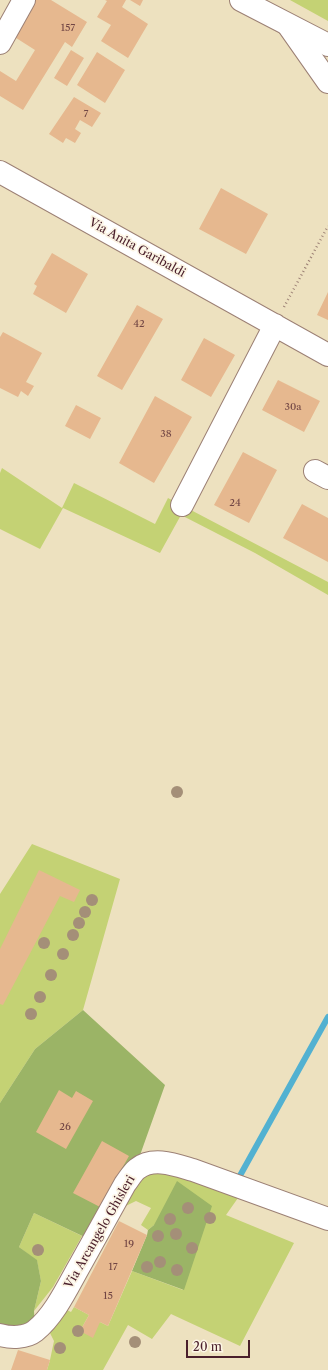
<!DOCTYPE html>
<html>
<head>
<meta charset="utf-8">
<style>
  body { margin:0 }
  #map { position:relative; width:328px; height:1370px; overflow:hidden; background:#ede1bf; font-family:"Libre Caslon Text",serif }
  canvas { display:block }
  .scale { position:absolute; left:186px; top:1340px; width:64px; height:18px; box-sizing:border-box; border:2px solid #4a1f2b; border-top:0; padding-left:5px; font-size:12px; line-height:14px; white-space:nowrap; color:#4a1f2b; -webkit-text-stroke:3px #fcf5e5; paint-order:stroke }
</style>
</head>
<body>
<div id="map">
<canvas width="328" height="1370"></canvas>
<div class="scale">20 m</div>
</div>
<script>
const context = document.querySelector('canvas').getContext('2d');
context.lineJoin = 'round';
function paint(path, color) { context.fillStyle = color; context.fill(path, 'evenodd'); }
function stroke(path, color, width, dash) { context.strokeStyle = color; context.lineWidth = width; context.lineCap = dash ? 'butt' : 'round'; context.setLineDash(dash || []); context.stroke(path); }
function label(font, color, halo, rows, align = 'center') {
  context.font = font + ' "Libre Caslon Text",serif'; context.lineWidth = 3.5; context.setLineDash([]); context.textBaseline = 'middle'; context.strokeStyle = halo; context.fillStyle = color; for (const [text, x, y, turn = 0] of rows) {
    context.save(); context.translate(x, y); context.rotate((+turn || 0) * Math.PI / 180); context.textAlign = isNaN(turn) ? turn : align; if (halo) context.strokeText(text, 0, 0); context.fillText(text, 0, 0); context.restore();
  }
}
paint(new Path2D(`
  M290,0H328V21Z
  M2,468L62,508L74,483L155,524L168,498L328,582V595L255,553L181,515L160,553L63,508L40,549L0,529V473Z
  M32,844L120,879L83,1010L35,1049L0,1103V894Z
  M138,1168L245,1188L226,1215L294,1243L240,1346L171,1314L152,1339L128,1325L103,1370H47L50,1360L54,1341L47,1327L63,1308L71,1312L74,1307L89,1315L80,1331L100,1322L108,1326L132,1271L183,1290L154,1225L148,1230L141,1225L151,1208L136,1201L107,1215Z
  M34,1213L82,1236L53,1287L34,1311L41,1281L37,1261L19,1247Z`), '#c4d274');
paint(new Path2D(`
  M83,1010L165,1085L134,1172L93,1241L34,1213L19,1247L37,1260L41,1281L34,1311L35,1331L0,1335V1103L35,1049Z
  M177,1181L212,1206L184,1290L132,1271L147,1235L148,1230L154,1225Z`), '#9bb466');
stroke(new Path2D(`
  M237,1181L328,1017`), '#52b1d1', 6);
paint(new Path2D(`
  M35,0H51L87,22L72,47L65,42L23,110L0,96V71L16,81L35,50L13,36Z
  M105,0H126L122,7L148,24L128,58L101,41L111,25L97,17L107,1Z
  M130,0H143L140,6Z
  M71,50L84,58L67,86L54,78Z
  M97,52L125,70L105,103L77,85Z
  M74,97L101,113L92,127L80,120L75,129L81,133L75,143L66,138L63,143L49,134Z
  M221,188L268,214L246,254L199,229Z
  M52,253L88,274L66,313L33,294L37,286L34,284Z
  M328,292V320L317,315Z
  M137,305L163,319L122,390L97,376Z
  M3,332L42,353L26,382L34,386L28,396L21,391L18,397L0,388V337Z
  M204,338L235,355L211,397L181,380Z
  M278,380L320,401L304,432L262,410Z
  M155,396L192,417L154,483L119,463Z
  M76,405L101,418L90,439L65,426Z
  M243,452L277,470L249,523L214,505Z
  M302,504L328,518V562L283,538Z
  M39,870L80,890L74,902L60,896L3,1005L0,1004V949Z
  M59,1090L72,1098L76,1091L93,1101L66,1149L36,1132Z
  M102,1141L129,1156L100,1207L73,1193Z
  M119,1221L147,1235L108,1326L100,1322L93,1338L80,1331L89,1315L74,1307Z
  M18,1350L50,1360L47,1370H11Z`), '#e6b88f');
const minor = new Path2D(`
  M288,25L328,82
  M0,43L24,0
  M0,172L328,355
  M315,471L328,478
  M182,505L275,325
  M0,1335C11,1338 26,1338 35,1331C55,1315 68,1286 80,1265C95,1238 110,1211 125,1184C129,1179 132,1173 137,1169C153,1156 176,1165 193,1170L328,1219`);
const major = new Path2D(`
  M241,0L328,45`);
stroke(minor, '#9c8075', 24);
stroke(major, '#9c8075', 24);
stroke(new Path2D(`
  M284,307L328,226`), '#9c8075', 2.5, [1, 3]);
stroke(minor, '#fff', 22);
stroke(major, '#fff', 22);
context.fillStyle = '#a48f78';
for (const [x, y] of [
  [177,792],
  [92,900],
  [85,912],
  [79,923],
  [73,935],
  [44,943],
  [63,954],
  [51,975],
  [40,997],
  [31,1014],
  [188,1208],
  [210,1218],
  [170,1219],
  [176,1234],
  [158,1236],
  [192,1248],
  [38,1250],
  [160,1262],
  [147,1267],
  [177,1270],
  [78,1331],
  [135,1342],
  [60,1348]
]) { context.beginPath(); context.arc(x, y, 6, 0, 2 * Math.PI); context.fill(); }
label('10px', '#714544', null, [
  ["157",68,28],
  ["7",86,114],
  ["42",139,324],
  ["30a",293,407],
  ["38",166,434],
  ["24",235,503],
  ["26",65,1127],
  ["19",129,1244],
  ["17",113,1267],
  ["15",108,1296]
]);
label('12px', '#4a1f2b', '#fcf5e5', [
  ["Via Anita Garibaldi",137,248,29],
  ["Via Arcangelo Ghisleri",100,1232,-60]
]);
</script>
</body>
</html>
